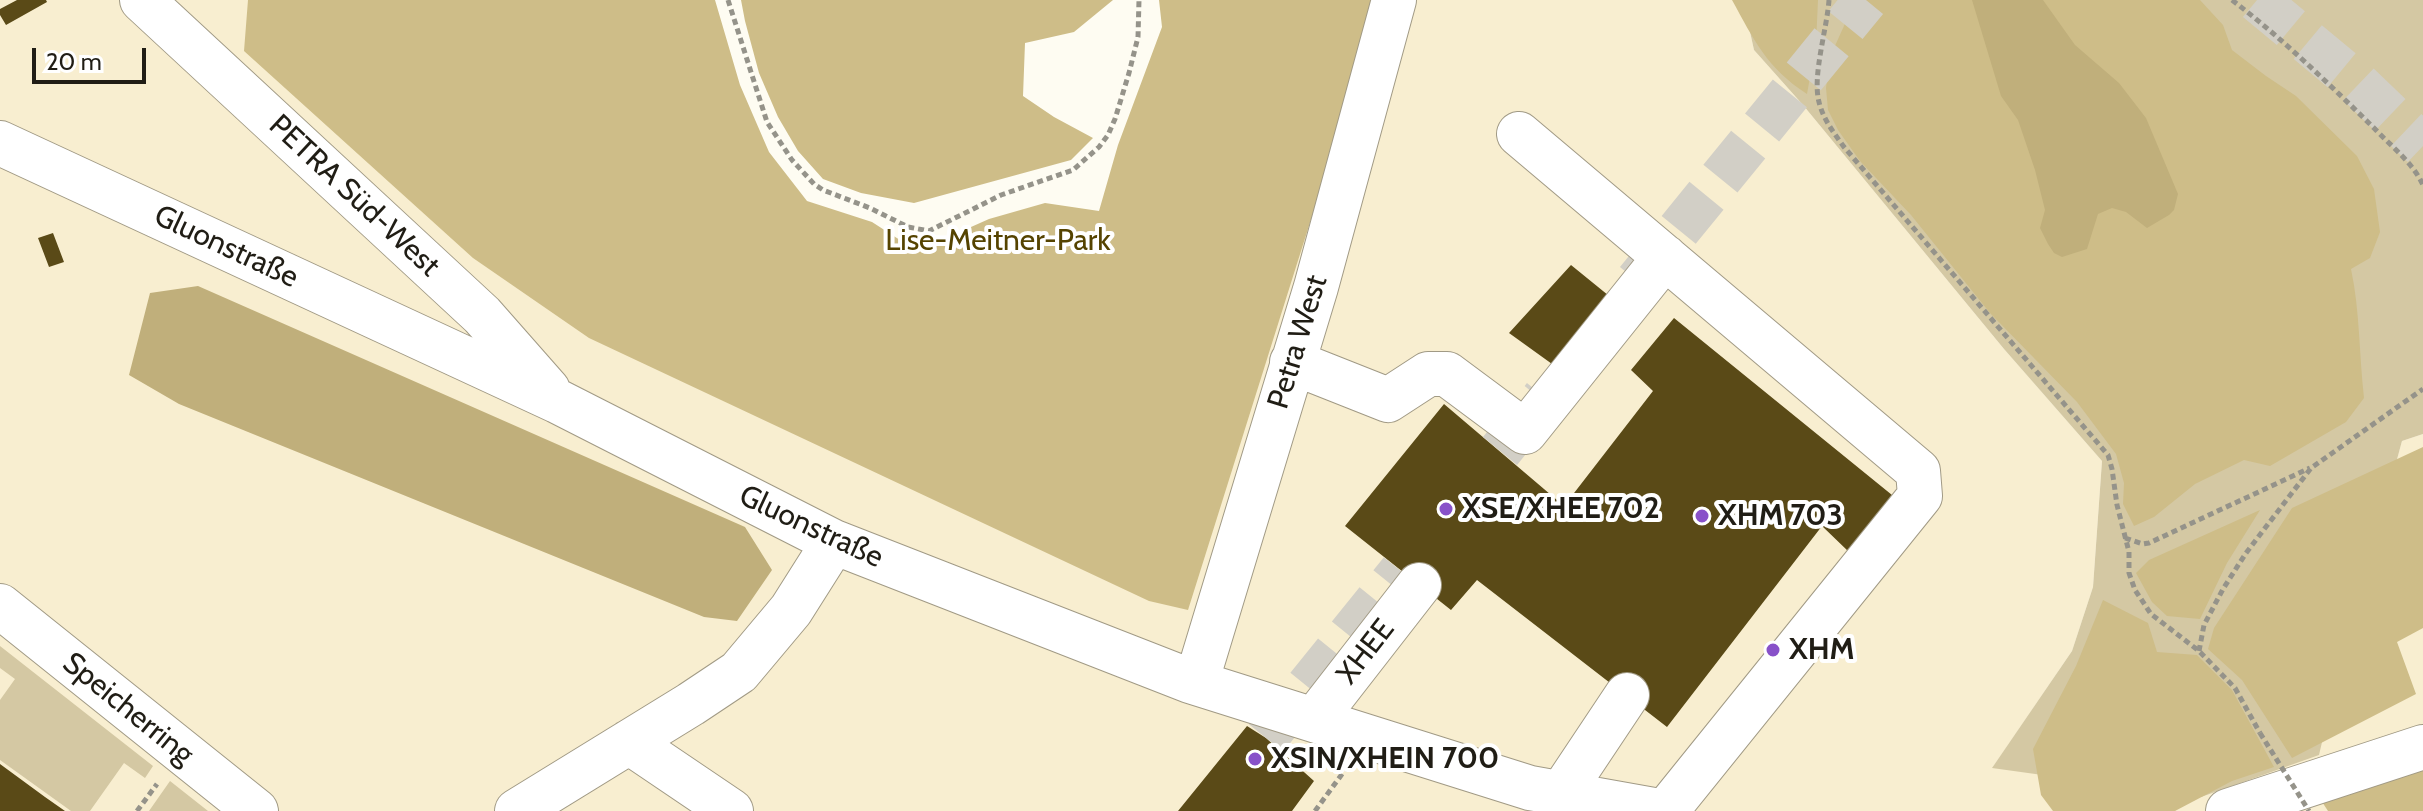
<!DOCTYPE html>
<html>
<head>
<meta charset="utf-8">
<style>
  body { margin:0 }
  #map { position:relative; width:2423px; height:811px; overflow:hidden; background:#fefcf2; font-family:Cabin,sans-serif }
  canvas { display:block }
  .scale { position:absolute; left:32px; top:48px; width:114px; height:36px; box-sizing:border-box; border:4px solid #201d15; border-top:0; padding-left:10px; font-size:24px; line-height:28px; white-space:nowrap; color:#201d15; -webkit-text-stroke:6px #fff; paint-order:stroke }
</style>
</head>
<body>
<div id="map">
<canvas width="2423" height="811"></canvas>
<div class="scale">20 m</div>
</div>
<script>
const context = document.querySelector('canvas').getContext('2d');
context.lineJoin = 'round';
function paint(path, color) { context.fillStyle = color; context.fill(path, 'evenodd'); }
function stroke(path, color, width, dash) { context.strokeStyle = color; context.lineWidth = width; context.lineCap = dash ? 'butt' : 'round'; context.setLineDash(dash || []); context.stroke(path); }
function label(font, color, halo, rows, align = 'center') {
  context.font = font + ' Cabin,sans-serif'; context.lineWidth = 8; context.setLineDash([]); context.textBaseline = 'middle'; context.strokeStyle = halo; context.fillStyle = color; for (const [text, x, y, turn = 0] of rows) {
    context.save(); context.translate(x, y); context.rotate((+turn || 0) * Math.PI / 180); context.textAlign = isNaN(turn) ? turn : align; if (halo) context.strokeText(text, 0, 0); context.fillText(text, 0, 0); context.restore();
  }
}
paint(new Path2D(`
  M0,0H320L1215,514L1283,0H1743L1754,50L1803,105L2004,349L2102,461L2093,587L2072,651L1993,767L2344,648L2402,441L2423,434V809L2377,811H0Z`), '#f8eed0');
paint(new Path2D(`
  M1743,0H2423V434L2402,441L2361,592L2344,648L2319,755L2201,797L1992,768L2072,651L2093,587L2102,461L2004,349L1803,105L1754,50Z
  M0,646L153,766L145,778L124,763L90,811H71L0,760V700L15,679L0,668Z
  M170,781L208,811H149Z`), '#d4c8a3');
paint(new Path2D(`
  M248,0H715L740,85L769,152L807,201L872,222L917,251L989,219L1045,203L1099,211L1118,145L1162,27L1159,0H1380L1188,610L1149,601L589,338L473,258L244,51Z
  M741,0H1113L1074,32L1025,43L1023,96L1054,117L1093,138L1071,160L914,203L861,193L823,179L798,151L778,117L759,73L745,21Z
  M1732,0H1818L1816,44L1807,94C1767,68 1754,40 1732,0Z
  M1850,0H2200L2223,25L2232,50L2266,76L2296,96L2357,156L2374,189L2380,232L2370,258L2351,269C2360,311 2359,355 2364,398L2346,422L2270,466L2244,460L2195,484L2154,517L2134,526L2123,504L2124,483L2116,454L2077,402L1990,313L1911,215L1860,161L1838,130L1828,110L1826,88L1830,57L1852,8Z
  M2423,447V628L2397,642L2416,694L2292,758L2242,680L2208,649L2214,628L2292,508Z
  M2260,510L2227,563L2200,619L2167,616L2152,602L2136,573L2149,560Z
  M2103,600L2148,623L2157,652L2197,655L2232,690L2274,767L2232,781L2175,811H2053L2041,795L2033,749L2076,666Z
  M2423,760V811H2328L2315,791Z`), '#cebd88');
paint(new Path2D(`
  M1972,0H2043L2075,45L2119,83L2146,118L2178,194L2174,210L2169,215L2147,228L2126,212L2112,208L2098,214L2087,249L2062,257L2054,253L2048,244L2040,228L2045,210L2035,170L2018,120L2001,96Z
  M198,286L745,527L772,570L737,621L704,617L179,404L129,375L150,293Z`), '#c0af7b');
paint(new Path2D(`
  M17,0H46L47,2L6,25L0,15V9Z
  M53,233L64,262L49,267L38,238Z
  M1571,265L1619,304L1559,369L1509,333Z
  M1674,318L1892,495L1849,552L1822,526L1667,727L1477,580L1451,610L1345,526L1444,404L1564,506L1653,391L1631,370Z
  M1247,726L1266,738L1314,781L1292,811H1178Z
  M0,764L45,797L65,811H0Z`), '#5a4a17');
stroke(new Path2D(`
  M2257,0L2357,83L2423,146
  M1637,281L1866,0
  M1500,451L1544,397
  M1266,738L1401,571`), '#d2cfc6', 44, [44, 22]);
const minor = new Path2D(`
  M142,0L482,315L548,390
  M1519,134L1918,471L1920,496L1666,811
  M0,143L557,401L834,542L1190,681L1530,788L1659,811
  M1292,362L1388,400L1428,374H1447L1525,432L1665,257
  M0,606L256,811
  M1196,683L1316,287L1394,0
  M1314,720L1419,585
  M629,742L731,811
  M1561,794L1627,695
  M517,811L691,704L739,672L791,610L834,542
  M2228,811L2423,747`);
stroke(minor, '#a19a85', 46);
stroke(new Path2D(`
  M728,0L767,122L792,160L814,184L823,190L870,208L908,227L929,231L1001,195L1073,170L1099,147L1108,135L1115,119L1129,73L1138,37L1139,0
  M1829,0C1827,29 1812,76 1819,102C1823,119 1834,133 1844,147L2108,455L2112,469L2117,505L2129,552V573L2135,590L2151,614L2199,651L2235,688L2260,733
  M2232,0C2283,39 2329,84 2375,129C2392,147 2413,163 2423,185
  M2125,538L2143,544L2149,543L2310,468
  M2199,651L2204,625L2223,589L2246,553L2311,468L2423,389
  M137,811L157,784
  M1315,811L1345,770`), '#95938a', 5, [6, 4]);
stroke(minor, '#fff', 44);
stroke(new Path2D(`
  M2260,733L2309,811`), '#95938a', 5, [6, 4]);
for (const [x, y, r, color] of [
  [1446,509,8,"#8851c9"],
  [1702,516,8,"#8851c9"],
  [1773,650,8,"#8851c9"],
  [1255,759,8,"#8851c9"]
]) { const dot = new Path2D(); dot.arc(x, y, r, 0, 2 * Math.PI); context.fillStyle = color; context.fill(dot); stroke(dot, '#fff', 3); }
label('30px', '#201d15', '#fff', [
  ["PETRA Süd-West",354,196,43],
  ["Gluonstraße",226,247,25],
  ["Petra West",1298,342,-73],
  ["Gluonstraße",811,527,25],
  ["XHEE",1366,652,-52],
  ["Speicherring",128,709,39]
]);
label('30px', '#554300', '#fff', [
  ["Lise-Meitner-Park",998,241]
]);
label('bold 30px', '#201d15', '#fff', [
  ["XSE/XHEE 702",1462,509],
  ["XHM 703",1718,516],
  ["XHM",1789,650],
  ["XSIN/XHEIN 700",1271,759]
], 'left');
</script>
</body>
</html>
